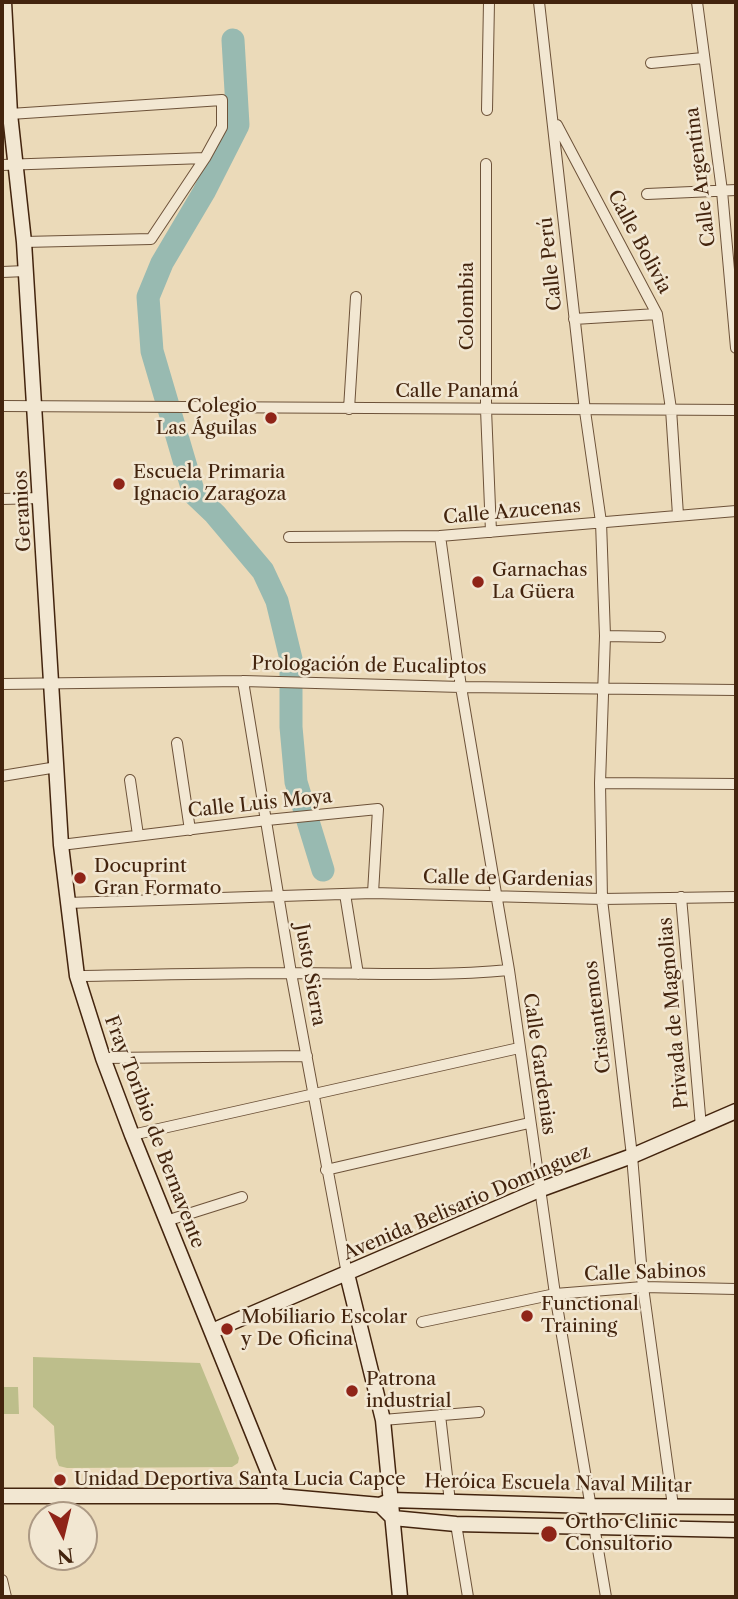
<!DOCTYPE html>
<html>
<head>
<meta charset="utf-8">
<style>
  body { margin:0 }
  #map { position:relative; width:738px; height:1599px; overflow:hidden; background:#ebdab9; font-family:"Libre Caslon Text",serif }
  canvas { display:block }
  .frame { position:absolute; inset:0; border:4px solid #43240e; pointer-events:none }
  .north { position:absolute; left:28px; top:1501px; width:70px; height:70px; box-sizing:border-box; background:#f2e7d2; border:2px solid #ac9984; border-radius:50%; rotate:173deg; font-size:19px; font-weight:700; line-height:28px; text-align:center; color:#43240e }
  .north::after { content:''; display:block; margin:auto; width:24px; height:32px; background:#8f2418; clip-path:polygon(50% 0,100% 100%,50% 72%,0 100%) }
</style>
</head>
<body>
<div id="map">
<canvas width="738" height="1599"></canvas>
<div class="frame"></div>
<div class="north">N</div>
</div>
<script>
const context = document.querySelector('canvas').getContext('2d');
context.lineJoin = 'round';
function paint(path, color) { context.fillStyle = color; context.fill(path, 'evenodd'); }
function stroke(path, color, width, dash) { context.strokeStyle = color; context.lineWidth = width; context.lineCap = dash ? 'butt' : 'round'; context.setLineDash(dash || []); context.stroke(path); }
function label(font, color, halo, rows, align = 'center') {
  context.font = font + ' "Libre Caslon Text",serif'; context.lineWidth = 5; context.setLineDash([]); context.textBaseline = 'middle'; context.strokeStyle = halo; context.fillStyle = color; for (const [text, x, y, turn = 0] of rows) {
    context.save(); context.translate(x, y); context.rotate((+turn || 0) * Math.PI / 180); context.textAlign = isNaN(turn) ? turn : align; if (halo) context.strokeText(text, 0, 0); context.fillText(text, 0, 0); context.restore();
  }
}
paint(new Path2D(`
  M33,1357L200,1363L239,1458L238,1463L232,1467L67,1468L59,1466L56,1458L54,1426L33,1407Z
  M2,1387H18L19,1414H2Z`), '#bdbe8b');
stroke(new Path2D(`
  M233,40L238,125L204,192L162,263L148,297L152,351L194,494L215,514L263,571L277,601L291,659V727L296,782L323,870`), '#98bab1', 23);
const street = new Path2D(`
  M539,2L585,411L601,522L605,636L600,783L602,899L632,1156L643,1287L673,1506
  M697,2L722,191L736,348
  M651,63L703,58
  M487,110L489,2
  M10,114L222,100V127L205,158L151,239L24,242
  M557,125L657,314L671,409L678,515
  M486,164V409L491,532
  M2,165L205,158
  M647,194L736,190
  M2,272L26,271
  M574,319L657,314
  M2,406L736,410
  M349,409L356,297
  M2,499L41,498
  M440,536L461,687L509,970L555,1294L606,1597
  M289,537L440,536L736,511
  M605,636L660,637
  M243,681L291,973L347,1274
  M2,684L243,681L461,687L736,690
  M177,743L190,830
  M2,776L57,767
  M130,780L138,835
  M600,783L736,784
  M61,845L267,820L378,809L373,893
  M345,894L358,974
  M681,897L701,1127
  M67,903L373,893L602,899L736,897
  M77,976C148,975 219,973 290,973C364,973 436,977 509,970
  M103,1058L307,1056
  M132,1135L519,1048
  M326,1170L529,1123
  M166,1221L242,1197
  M422,1322L555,1294L643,1287L736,1289
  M440,1415L450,1502
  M383,1420L479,1412
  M456,1524L468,1597
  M2,1580L6,1597`);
const secondary = new Path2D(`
  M4,2L10,114L24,242L61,845L77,976L103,1058L132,1135L278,1496
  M347,1274L383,1420L400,1597
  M212,1331L539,1190L632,1156L736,1111
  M2,1496H278L380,1505L391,1500L592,1506L736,1507
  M380,1505L393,1518L456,1524L736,1530`);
stroke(street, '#6d5239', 12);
stroke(secondary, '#43240e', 17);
stroke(street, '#f2e7d2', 10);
stroke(secondary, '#f2e7d2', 14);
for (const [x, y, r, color] of [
  [271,418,7,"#8f2418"],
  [119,484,7,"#8f2418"],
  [478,582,7,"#8f2418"],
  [80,878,7,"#8f2418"],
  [527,1316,7,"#8f2418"],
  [227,1329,7,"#8f2418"],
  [352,1391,7,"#8f2418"],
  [60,1480,7,"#8f2418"],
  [549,1534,9,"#8f2418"]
]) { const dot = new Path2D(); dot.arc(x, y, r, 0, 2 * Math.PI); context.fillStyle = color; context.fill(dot); stroke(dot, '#f2e7d2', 2.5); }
label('19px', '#43240e', '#f2e7d2', [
  ["Calle Argentina",701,177,-97],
  ["Calle Bolivia",639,242,62],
  ["Calle Perú",551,264,-96],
  ["Colombia",468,306,-90],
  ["Calle Panamá",457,392],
  ["Geranios",23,511,-93],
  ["Calle Azucenas",512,512,-5],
  ["Prologación de Eucaliptos",369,666,1],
  ["Calle Luis Moya",260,804,-6],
  ["Calle de Gardenias",508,879,1],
  ["Justo Sierra",310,975,80],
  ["Privada de Magnolias",674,1013,-95],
  ["Crisantemos",598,1017,-97],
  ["Calle Gardenias",539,1064,82],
  ["Fray Toribio de Bernavente",154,1132,69],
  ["Avenida Belisario Domínguez",467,1203,-23],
  ["Calle Sabinos",645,1273,-2],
  ["Heróica Escuela Naval Militar",558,1484,1]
]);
label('19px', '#43240e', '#f2e7d2', [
  ["Colegio",257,407,"right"],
  ["Las Águilas",257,429,"right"],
  ["Escuela Primaria",133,473],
  ["Ignacio Zaragoza",133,495],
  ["Garnachas",492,571],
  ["La Güera",492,593],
  ["Docuprint",94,867],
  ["Gran Formato",94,889],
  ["Functional",541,1305],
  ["Training",541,1327],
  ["Mobiliario Escolar",241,1318],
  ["y De Oficina",241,1340],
  ["Patrona",366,1380],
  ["industrial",366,1402],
  ["Unidad Deportiva Santa Lucia Capce",74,1480],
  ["Ortho Clinic",565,1523],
  ["Consultorio",565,1545]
], 'left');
</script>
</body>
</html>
